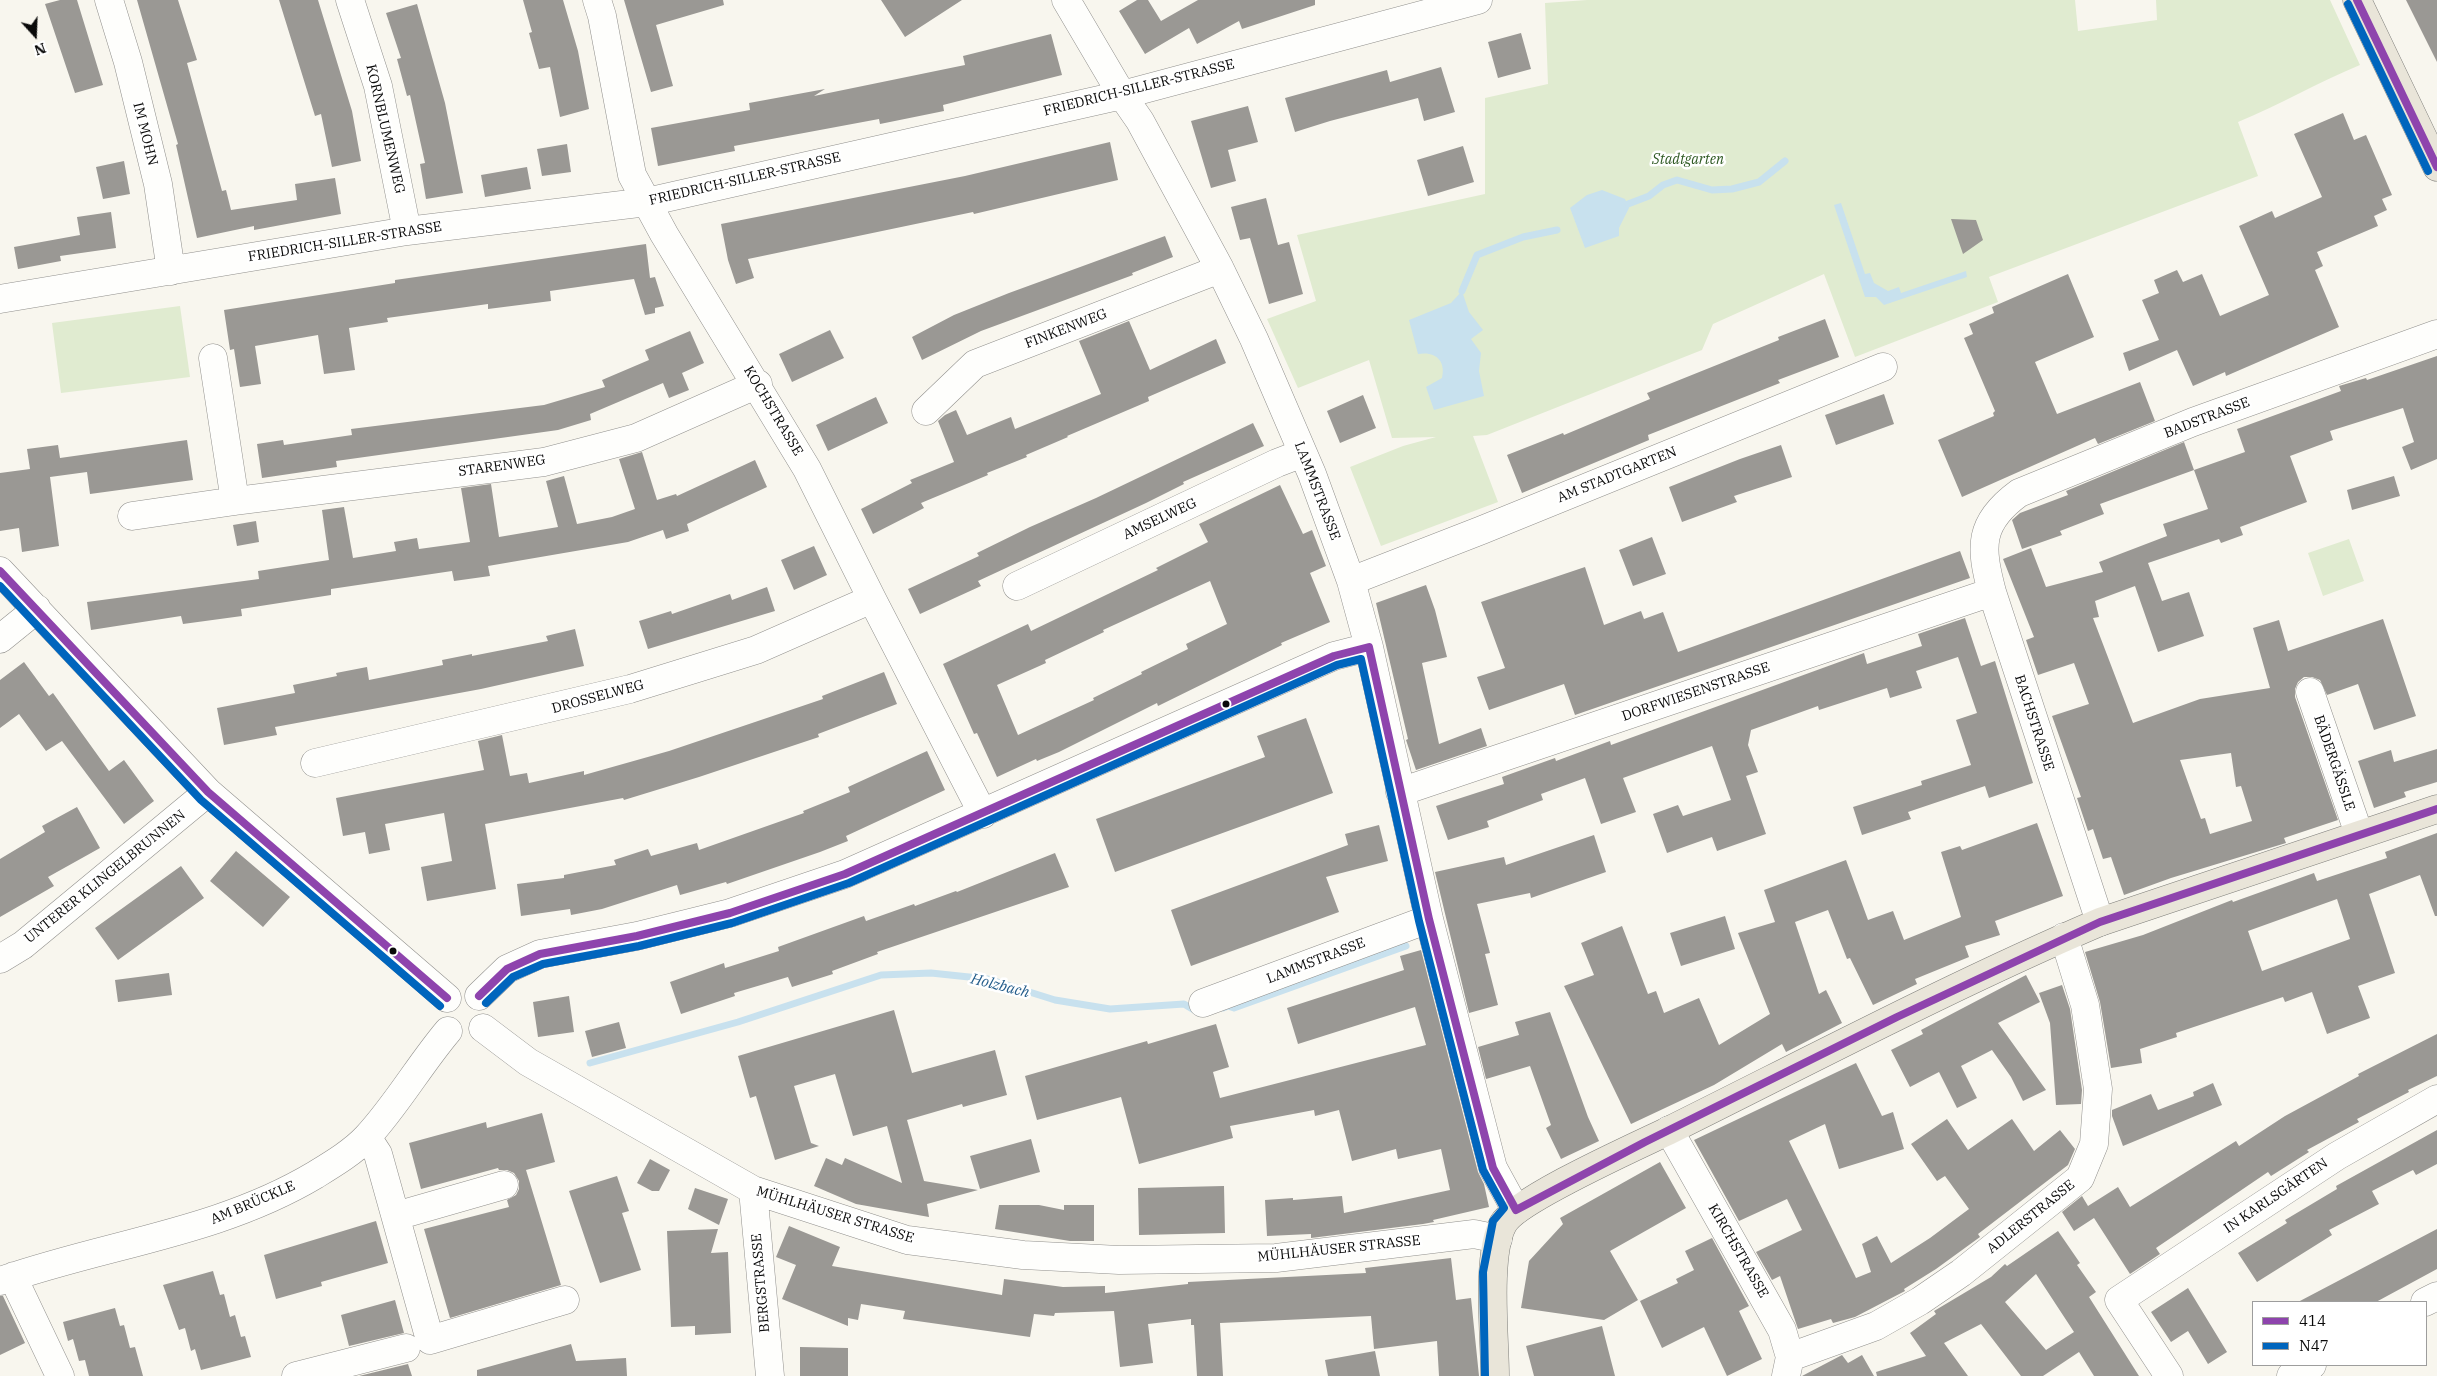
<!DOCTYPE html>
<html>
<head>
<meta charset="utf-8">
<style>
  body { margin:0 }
  #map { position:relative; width:2437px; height:1376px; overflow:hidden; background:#f8f6ee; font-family:"IBM Plex Serif",serif }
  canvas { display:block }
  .legend { position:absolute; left:2252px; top:1301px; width:175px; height:65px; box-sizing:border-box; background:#fff; border:1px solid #9d9d9d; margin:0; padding:6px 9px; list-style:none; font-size:15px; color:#0a0a0a }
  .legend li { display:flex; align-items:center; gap:10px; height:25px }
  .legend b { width:25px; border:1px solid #9d9d9d }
  .north { position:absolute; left:10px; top:10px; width:50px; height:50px; -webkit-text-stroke:4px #fff; paint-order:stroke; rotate:160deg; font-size:14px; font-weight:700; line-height:20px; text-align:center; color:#0a0a0a }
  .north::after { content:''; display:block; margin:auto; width:18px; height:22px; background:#0a0a0a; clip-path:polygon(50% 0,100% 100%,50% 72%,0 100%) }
</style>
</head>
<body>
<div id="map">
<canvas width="2437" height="1376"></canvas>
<ul class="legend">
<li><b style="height:6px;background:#8e44ad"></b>414</li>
<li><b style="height:6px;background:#0065bd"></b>N47</li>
</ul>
<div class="north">N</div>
</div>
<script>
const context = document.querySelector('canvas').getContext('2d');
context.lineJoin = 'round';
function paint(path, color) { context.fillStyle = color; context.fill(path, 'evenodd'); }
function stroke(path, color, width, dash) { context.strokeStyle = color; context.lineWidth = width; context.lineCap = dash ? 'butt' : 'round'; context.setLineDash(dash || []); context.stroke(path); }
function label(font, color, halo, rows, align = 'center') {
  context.font = font + ' "IBM Plex Serif",serif'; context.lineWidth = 5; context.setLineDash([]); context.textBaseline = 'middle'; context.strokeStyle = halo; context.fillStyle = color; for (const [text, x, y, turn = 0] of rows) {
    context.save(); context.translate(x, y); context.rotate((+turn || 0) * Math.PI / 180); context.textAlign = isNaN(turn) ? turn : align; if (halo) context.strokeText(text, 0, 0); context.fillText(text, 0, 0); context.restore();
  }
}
paint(new Path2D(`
  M1587,0H2075L2078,31L2157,20L2156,0H2330L2360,65C2318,82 2280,105 2238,122L2258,176L1989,277L1998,302L1855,357L1824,274L1713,324L1702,350L1487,435L1473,436L1498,502L1381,546L1350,467L1403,446L1436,437L1392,438L1369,360L1298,388L1267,319L1316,301L1297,235L1485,194V98L1548,84L1545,3Z
  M180,306L190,377L61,393L52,323Z
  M2349,539L2364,581L2323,596L2308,553Z`), '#e0ebd0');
paint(new Path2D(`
  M1602,190L1625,199L1629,208L1619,228V236L1585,248L1570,208L1587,195Z
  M1841,203L1865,274L1870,273L1874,283L1888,291L1899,287L1901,293L1966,271L1967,277L1884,305L1876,297H1865L1834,205Z
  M1462,291L1469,312L1483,330L1471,339L1481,353L1479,371L1484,396L1434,410L1426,387L1442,378C1446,361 1436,351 1418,354L1409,320L1451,303Z`), '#c8e1ee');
stroke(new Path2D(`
  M1628,204L1649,196L1663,185L1677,180L1712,190L1732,189L1759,182L1785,161
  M1462,291L1477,255L1523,237L1557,230
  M1223,1008L1228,1006L1234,1008L1406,946
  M590,1063L738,1022L881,975L931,973L988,979L1055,1000L1110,1009L1184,1004L1199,1013`), '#c8e1ee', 7);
paint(new Path2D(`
  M60,0H77L103,85L75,93L45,4Z
  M137,0H178L197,60L187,63L222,191L226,190L231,210L297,200L295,184L335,178L341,214L254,230V226L197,238L176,145L178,144Z
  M279,0H318L352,111L361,161L332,167L321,114L315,116Z
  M523,0H563L578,51L589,109L560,117L550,67L539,69L529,33L532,32Z
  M624,0H723L724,5L656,25L673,86L651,92Z
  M881,0H962L905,37Z
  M1137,0H1148L1161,21L1198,0H1315V5L1242,29L1239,21L1197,44L1189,28L1145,54L1119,11Z
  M2406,0H2437V62Z
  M417,4L445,103L463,193L426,199L420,164L425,163L410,95L407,96L397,59L401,58L386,13Z
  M1521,33L1531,69L1498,78L1488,42Z
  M1051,34L1062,75L943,105L944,111L880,124L879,119L734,146L735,151L658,166L651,128L750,110L749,103L825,89L814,96L965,65L963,56Z
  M1441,67L1455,112L1424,121L1418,98L1330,121L1295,132L1285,98L1387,70L1390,82Z
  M1248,106L1258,142L1228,150L1236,181L1211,188L1191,121Z
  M2343,113L2354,140L2366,135L2392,195L2382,199L2387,210L2374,216L2378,226L2317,252L2323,266L2315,270L2339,327L2226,376L2225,372L2193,386L2177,350L2129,371L2123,353L2159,340L2142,300L2159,293L2154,280L2177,270L2183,282L2202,274L2220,316L2269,295L2239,226L2272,211L2275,218L2322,197L2294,134Z
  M1110,142L1118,180L974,214L973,212L748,259L754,278L736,284L728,260L721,224L965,176Z
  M567,144L571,172L542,176L537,149Z
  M1463,146L1474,182L1428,196L1417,160Z
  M124,161L130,194L103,199L96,167Z
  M527,167L531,189L485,197L481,175Z
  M1266,198L1278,245L1289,242L1303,294L1269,304L1250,238L1240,240L1231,207Z
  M111,212L116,248L60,256L61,261L18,269L14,247L80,235L77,217Z
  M1951,219L1976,220L1983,240L1963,254Z
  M1165,236L1173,257L1132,273L1133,275L981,331L922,360L912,337L954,315L1009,293Z
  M646,244L650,278L655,277L664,306L655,308V313L645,315L634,279L550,291L551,301L488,309V304L387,318L388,322L349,328L355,370L324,374L318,335L255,346L261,384L240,387L234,349L230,350L224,310L395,283V280Z
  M2068,274L2094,337L2035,362L2057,414L2140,382L2155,421L2098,444L2095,438L1962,497L1938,440L1994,416L1993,413L1995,411L1964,338L1973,334L1969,324L1994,313L1992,307Z
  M1825,319L1839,357L1778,380L1780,383L1648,435L1649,440L1522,493L1507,455L1563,433L1564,435L1650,399L1647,393L1779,340L1778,337Z
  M1129,321L1150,370L1216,339L1226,363L1148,397L1149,401L1067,436L1068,437L1026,455L1027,457L987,473L988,475L921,503L924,508L873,534L861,509L912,483L910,480L954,462L938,421L945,415L956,410L967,435L1011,417L1015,429L1101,394L1079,341Z
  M830,330L844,358L792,382L779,354Z
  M690,331L704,363L682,373L689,390L669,398L663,383L590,414L591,420L558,430L336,461L337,467L262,478L257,444L283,440L284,445L352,435L351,429L544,405L605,387L602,380L649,360L645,350Z
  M2437,356V459L2411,470L2402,447L2414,442L2403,408L2330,431L2333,440L2290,456L2307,502L2240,527L2243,535L2221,543L2219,539L2148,563L2162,601L2189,592L2204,636L2158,652L2135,586L2095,601L2099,617L2093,618L2133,723L2200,699L2270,688L2253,628L2279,620L2288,651L2383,619L2416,716L2374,730L2358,684L2327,695L2320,680L2312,677H2304L2298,682L2295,689V697L2338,820L2284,838L2286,843L2171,878L2124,895L2111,857L2103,859L2093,829L2088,831L2077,798L2081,797L2052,716L2089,704L2074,663L2038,675L2026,640L2034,637L2003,559L2031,548L2046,587L2103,572L2099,562L2167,536L2163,524L2208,509L2194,470L2245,452L2237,429L2341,391L2339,386L2366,378L2367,380ZM2231,753L2236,787L2241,786L2252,821L2210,834L2205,818L2201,819L2180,760Z
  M1884,394L1894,424L1836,445L1825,415Z
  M1363,395L1376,428L1340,443L1327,411Z
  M876,397L888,423L828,451L816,425Z
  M1253,423L1264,446L1183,482L1184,484L1146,503L978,581L981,586L920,614L908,589L979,556L977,553L1030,527L1096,498Z
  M187,440L193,480L90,494L87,472L50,477L59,546L22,552L19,528L0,531V473L30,469L27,449L58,445L60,458Z
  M2184,442L2194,470L2100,504L2104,514L2060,531L2062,535L2022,549L2012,520L2020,513L2068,495L2066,491Z
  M1781,445L1792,477L1734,496L1737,502L1682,522L1669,487L1740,459Z
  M642,452L657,500L676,494L677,496L755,460L767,487L687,524L689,531L666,539L663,530L628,542L488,566L490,576L454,581L452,571L331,589V595L241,609L242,616L183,624L181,616L91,630L87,602L259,579L258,571L329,560L322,510L344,507L353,558L396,551L394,542L417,538L419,549L470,542L461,488L491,484L499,537L558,527L546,481L564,476L577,524L612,517L635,509L619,459Z
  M2394,476L2400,496L2352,510L2347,490Z
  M1280,485L1303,534L1312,530L1326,566L1310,573L1330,622L1281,643L1282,645L1158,706L1157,703L1059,752L1037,761L1036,759L997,777L977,733L974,734L943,664L1028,624L1031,631L1158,570L1156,568L1208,542L1199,524ZM1210,581L1227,624L1186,644L1188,649L1141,672L1142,674L1093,698L1094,700L1018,735L997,685L1046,663L1045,660L1104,632L1103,630Z
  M256,521L259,542L237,546L233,525Z
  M1652,537L1666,574L1633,586L1619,550Z
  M814,546L827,575L794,590L781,560Z
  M1960,551L1970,578L1575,715L1564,684L1489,710L1477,677L1505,668L1481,602L1585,567L1604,625L1641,611L1644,619L1663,612L1678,652Z
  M1426,585L1435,610L1447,657L1422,663L1439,744L1481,728L1487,746L1416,770L1406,740L1408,739L1376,603Z
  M767,587L775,611L648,649L639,621L671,611L672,614L730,594L732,600Z
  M1965,618L1981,666L1995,661L2033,783L1989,798L1985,786L1908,812L1911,819L1862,835L1853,807L1922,785L1921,781L1971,765L1956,720L1977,713L1958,657L1916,671L1922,688L1890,698L1887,688L1819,710L1818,706L1751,730L1748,745L1758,772L1746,776L1766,834L1717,851L1712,837L1667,853L1653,814L1678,805L1683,816L1731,800L1712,746L1623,778L1636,812L1601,824L1585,778L1541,794L1543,800L1487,821L1489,827L1448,840L1436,806L1504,784L1502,777L1555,758L1556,761L1610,741L1611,745L1864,653L1867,664L1922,646L1918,634Z
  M575,629L584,666L481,689L275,727L277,735L224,745L217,708L295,693L293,685L337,676L336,673L367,667L369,680L443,665L442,660L472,654V656L548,641L546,636Z
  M24,662L49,696L53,693L109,771L124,760L154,801L124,824L62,741L46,751L19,714L0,728V680Z
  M884,672L897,704L818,734L819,737L699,777L624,800L623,798L485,824L496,889L427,901L421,867L452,861L444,813L385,824L390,850L369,854L365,832L343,836L336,798L484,770L478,741L502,735L510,776L527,773L529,783L584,771V775L669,751L755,722L823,699L822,696Z
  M1306,718L1333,793L1115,872L1096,819L1265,757L1257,736Z
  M2437,749V782L2404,792L2406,797L2374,808L2358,761L2391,750L2394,762Z
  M927,751L945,790L846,836L848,841L820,852L727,884L726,882L680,895L677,885L602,909L571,915L570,909L521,916L517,884L564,878V875L616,865L614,860L648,849L651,856L697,843L699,850L804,813L803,811L850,792L848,787Z
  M77,807L100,848L48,877L54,886L0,917V859L45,832L42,826Z
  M2037,823L2063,896L1995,921L2000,935L1965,946L1969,957L1915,979L1917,984L1873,1005L1850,958L1847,959L1828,910L1795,922L1819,994L1826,990L1842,1023L1786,1052L1782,1044L1714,1085L1631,1124L1564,986L1594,975L1581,943L1622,926L1648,994L1656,991L1664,1013L1699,998L1719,1045L1770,1014L1738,933L1775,922L1764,890L1846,860L1868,920L1893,911L1904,940L1961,917L1941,852L1960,846L1962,850Z
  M1379,825L1388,861L1326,877L1339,912L1191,966L1171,910L1348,845L1345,834Z
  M2437,833V916H2435L2420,875L2369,894L2395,973L2358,986L2370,1018L2327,1034L2312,992L2285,1002L2283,997L2176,1033L2177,1037L2140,1049L2142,1063L2111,1068L2100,1002L2085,952L2143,935L2232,900L2233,902L2314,873L2317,881L2387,858L2385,852ZM2337,899L2350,939L2262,971L2248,931Z
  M1594,835L1606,872L1531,898L1530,893L1477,904L1490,953L1485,954L1498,1005L1469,1013L1435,872L1504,857L1506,865Z
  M236,851L290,897L263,927L210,881Z
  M1055,853L1069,887L877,952L878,954L832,971L833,974L792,987L788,977L734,993L735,996L681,1014L670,982L724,963L725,968L779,951L778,947L864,916L866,921L914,904L915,906L956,891L957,892Z
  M181,866L204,898L118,960L95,928Z
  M1725,916L1735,949L1681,966L1670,933Z
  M1421,950L1478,1172L1484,1184L1489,1207L1433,1220L1434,1222L1423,1224L1311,1238V1234L1267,1236L1265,1200L1293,1198V1200L1342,1196L1344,1213L1450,1190L1441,1149L1398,1159L1396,1149L1352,1161L1339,1110L1315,1116L1314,1110L1230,1126L1233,1138L1139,1164L1121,1097L1037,1120L1025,1076L1147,1041L1148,1044L1216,1024L1229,1067L1213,1072L1220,1098L1426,1045L1415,1007L1298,1044L1287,1008L1404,970L1400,956Z
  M169,973L172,995L118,1002L115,980Z
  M2026,975L2040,1002L1998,1023L2046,1090L2023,1101L2011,1077L1992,1050L1961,1066L1977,1098L1957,1108L1939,1072L1910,1087L1891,1050L1923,1034L1921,1030Z
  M2062,985L2070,1009L2082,1090L2081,1104L2056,1105L2050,1023L2039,993Z
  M569,996L574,1032L538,1037L533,1002Z
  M894,1010L912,1073L995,1050L1007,1095L963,1107L962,1104L907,1120L924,1181L978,1190L927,1204L929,1217L856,1204L814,1186L826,1158L842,1165L845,1158L902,1183L887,1126L853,1136L835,1074L794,1086L811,1143L819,1146L775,1160L756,1096L750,1098L738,1056Z
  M1550,1012L1588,1117L1599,1141L1561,1159L1546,1128L1551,1125L1530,1066L1486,1079L1478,1047L1519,1035L1515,1022Z
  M619,1022L626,1048L592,1057L585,1031Z
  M2437,1034V1076L2408,1090L2409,1092L2357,1119L2359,1122L2307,1150L2309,1152L2271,1176L2268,1172L2156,1248L2160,1254L2130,1274L2094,1218L2074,1231L2062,1212L2082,1196L2088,1206L2118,1187L2130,1207L2236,1141L2239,1146L2285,1116L2359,1076L2358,1074Z
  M1856,1063L1882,1116L1893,1112L1904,1149L1839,1169L1825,1124L1789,1141L1856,1278L1871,1272L1862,1244L1877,1236L1891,1263L1930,1238L1969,1209L1945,1176L1937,1181L1911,1144L1947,1119L1968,1150L2012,1119L2034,1151L2060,1130L2075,1149L2068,1165L1978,1234L1980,1237L1936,1269L1904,1289L1905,1291L1855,1317L1833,1323L1831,1319L1798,1329L1780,1276L1772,1280L1756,1252L1802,1230L1787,1199L1739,1221L1694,1140Z
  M2213,1083L2222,1105L2123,1146L2112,1116V1110L2151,1094L2158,1110L2194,1096L2193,1092Z
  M542,1113L555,1162L526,1170L561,1285L450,1318L424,1229L509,1207L507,1200L516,1195L519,1189V1181L514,1173L507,1170H499L498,1168L421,1189L409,1143L486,1122L487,1128Z
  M2437,1130V1164L2416,1175L2413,1170L2372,1191L2379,1204L2329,1230L2332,1235L2257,1282L2238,1253L2287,1223L2285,1220L2337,1189L2336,1186Z
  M1031,1139L1040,1172L980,1189L970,1156Z
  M650,1159L670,1170L659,1191H652L637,1183Z
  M1660,1162L1686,1208L1610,1251L1638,1300L1604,1320L1521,1308L1529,1261L1563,1224L1560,1218Z
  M617,1176L629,1211L622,1213L641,1270L600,1283L569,1191Z
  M1224,1186L1225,1233L1139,1235L1138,1188Z
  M695,1188L728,1199L719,1225L688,1209Z
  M999,1205H1039L1064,1210V1205H1094V1241H1070L995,1229Z
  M376,1221L388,1263L321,1282L322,1286L276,1299L264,1255Z
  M789,1226L840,1247L832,1266L1002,1295L1004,1279L1063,1287L1105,1286V1293L1188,1284V1282L1366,1273L1365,1268L1451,1258L1456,1300L1471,1298L1479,1376H1439L1437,1341L1374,1349L1371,1316L1220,1323L1223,1376H1197L1194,1325H1191V1319L1148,1324L1153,1363L1120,1367L1114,1311L1055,1313L1054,1316L1034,1314L1030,1337L903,1319L905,1311L861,1304L858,1320L848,1318V1326L782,1299L796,1265L776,1257Z
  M718,1229L711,1253L728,1252L731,1333L695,1335V1326L671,1327L667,1231Z
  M2437,1229V1269L2376,1302H2298Z
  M2058,1231L2080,1263L2077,1265L2096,1292L2089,1297L2139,1376H2094L2079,1352L2043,1376H2021L1981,1324L1944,1343L1968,1376H1877L1876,1372L1926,1356L1910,1333L1936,1314L1934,1311L1991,1277L2005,1264L2007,1266ZM2036,1274L2074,1332L2046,1350L2005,1302Z
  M1712,1238L1749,1306L1739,1311L1762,1359L1727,1376L1704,1327L1662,1348L1640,1301L1678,1283L1676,1279L1694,1270L1685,1251Z
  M213,1271L220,1295L224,1294L230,1317L235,1315L241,1337L245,1336L251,1357L201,1370L195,1349L191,1351L185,1328L179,1330L163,1285Z
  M2188,1288L2227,1352L2208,1364L2188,1331L2171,1342L2151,1312Z
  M0,1296H3L25,1343L0,1355Z
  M395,1300L404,1333L349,1346L341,1315Z
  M115,1308L120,1326L124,1325L130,1348L135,1347L143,1376H89L85,1360L79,1361L73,1339L68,1341L63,1322Z
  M1602,1326L1615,1376H1534L1526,1346Z
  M571,1344L576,1361L626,1358L627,1376H477V1370Z
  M800,1347L848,1348V1376H800Z
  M1375,1351L1380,1376H1328L1325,1360Z
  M1842,1355L1848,1363L1862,1355L1874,1376H1802Z
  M408,1364L412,1376H359Z`), '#9a9894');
const minor = new Path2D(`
  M109,0L128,62L158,184L171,271
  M350,0L378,86L407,231
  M597,0L602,16L632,175L664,234L807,469L872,599L983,814
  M1066,0L1122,95L1140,121L1220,269L1254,339L1312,474L1351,581L1369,647L1429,919L1493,1168L1516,1210
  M0,299L407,231L647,202L1122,95L1478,0
  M213,358L235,501
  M926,411L975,364L1220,269
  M132,516L235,501L544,462L636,438L758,384
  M0,571L208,792L447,998
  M1351,581L1482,530L1883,367
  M1017,586L1277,463L1303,453
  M0,639L37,609
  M2310,692L2359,834
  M315,763L630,689L756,650L872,599
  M1400,792L1992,592
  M2100,922L1992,592C1980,547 1978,523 2019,493L2193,422L2437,334
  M0,959L23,945L208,792
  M479,996L507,969L540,954L637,936L730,913L845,874L1334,656L1369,647
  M1203,1003L1429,919
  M483,1028L528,1062L753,1190L907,1240L1023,1255L1119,1260L1276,1258L1474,1234L1498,1239
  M1669,1130L1782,1330L1790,1357L1786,1376
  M367,1137L378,1154L430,1340L565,1300
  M753,1190L770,1376
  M396,1216L504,1185
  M14,1276L19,1290L60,1376
  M0,1281C105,1244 218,1233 315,1175C333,1164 353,1152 367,1137C396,1106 420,1064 448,1031
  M2425,1302L2437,1296
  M1790,1357L1876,1326L1920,1301L1961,1273L2080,1178L2094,1144L2098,1089L2085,1005L2064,937
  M296,1376L406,1348
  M2169,1376L2119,1300L2337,1156L2437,1099
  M2291,1376L2312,1365`);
const major = new Path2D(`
  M2357,0L2437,167
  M1495,1376C1495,1339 1486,1255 1503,1224C1516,1200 1637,1146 1668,1131C1811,1060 1953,985 2100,922L2437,809`);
stroke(minor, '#91908d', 29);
stroke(major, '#7e7e7a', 29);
stroke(minor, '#fefefc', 28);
stroke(major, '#e9e5d9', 28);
stroke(new Path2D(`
  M2357,0L2437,167
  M0,571L208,792L447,998
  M479,996L507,969L540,954L637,936L730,913L845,874L1334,656L1369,647L1429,919L1493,1168L1516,1210L1645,1142L1897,1017L2100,922L2437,809`), '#8e44ad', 8);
stroke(new Path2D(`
  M2348,4L2428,171
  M0,586L201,800L440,1006
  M486,1003L513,977L543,964L639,946L732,923L849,883L1337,665L1361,659L1419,921L1483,1170L1504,1208L1493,1221L1483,1272L1485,1376`), '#0065bd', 8);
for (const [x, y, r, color] of [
  [1226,704,4.5,"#0a0a0a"],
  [393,951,4.5,"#0a0a0a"]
]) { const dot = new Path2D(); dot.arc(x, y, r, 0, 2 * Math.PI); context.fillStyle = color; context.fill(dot); stroke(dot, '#fff', 2); }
label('14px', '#0a0a0a', '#fff', [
  ["FRIEDRICH-SILLER-STRASSE",1139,88,-14],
  ["KORNBLUMENWEG",385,129,77],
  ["IM MOHN",145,134,76],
  ["FRIEDRICH-SILLER-STRASSE",745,179,-13],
  ["FRIEDRICH-SILLER-STRASSE",345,242,-9],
  ["FINKENWEG",1066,329,-21],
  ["KOCHSTRASSE",773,411,59],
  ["BADSTRASSE",2207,418,-21],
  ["STARENWEG",502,466,-8],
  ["AM STADTGARTEN",1617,475,-22],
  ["LAMMSTRASSE",1317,491,69],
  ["AMSELWEG",1160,519,-25],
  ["DORFWIESENSTRASSE",1696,692,-19],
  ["DROSSELWEG",598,697,-15],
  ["BACHSTRASSE",2034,723,72],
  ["BÄDERGÄSSLE",2334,763,71],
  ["UNTERER KLINGELBRUNNEN",105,877,-39],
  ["LAMMSTRASSE",1316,961,-21],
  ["IN KARLSGÄRTEN",2276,1196,-34],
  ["AM BRÜCKLE",253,1203,-23],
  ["MÜHLHÄUSER STRASSE",835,1215,17],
  ["ADLERSTRASSE",2031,1217,-39],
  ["MÜHLHÄUSER STRASSE",1339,1249,-6],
  ["KIRCHSTRASSE",1738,1251,60],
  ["BERGSTRASSE",761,1283,-95]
]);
label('italic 14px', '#2e5923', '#fff', [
  ["Stadtgarten",1688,160]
]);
label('italic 15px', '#245d8b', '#fff', [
  ["Holzbach",1000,986,14]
]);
</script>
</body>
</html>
